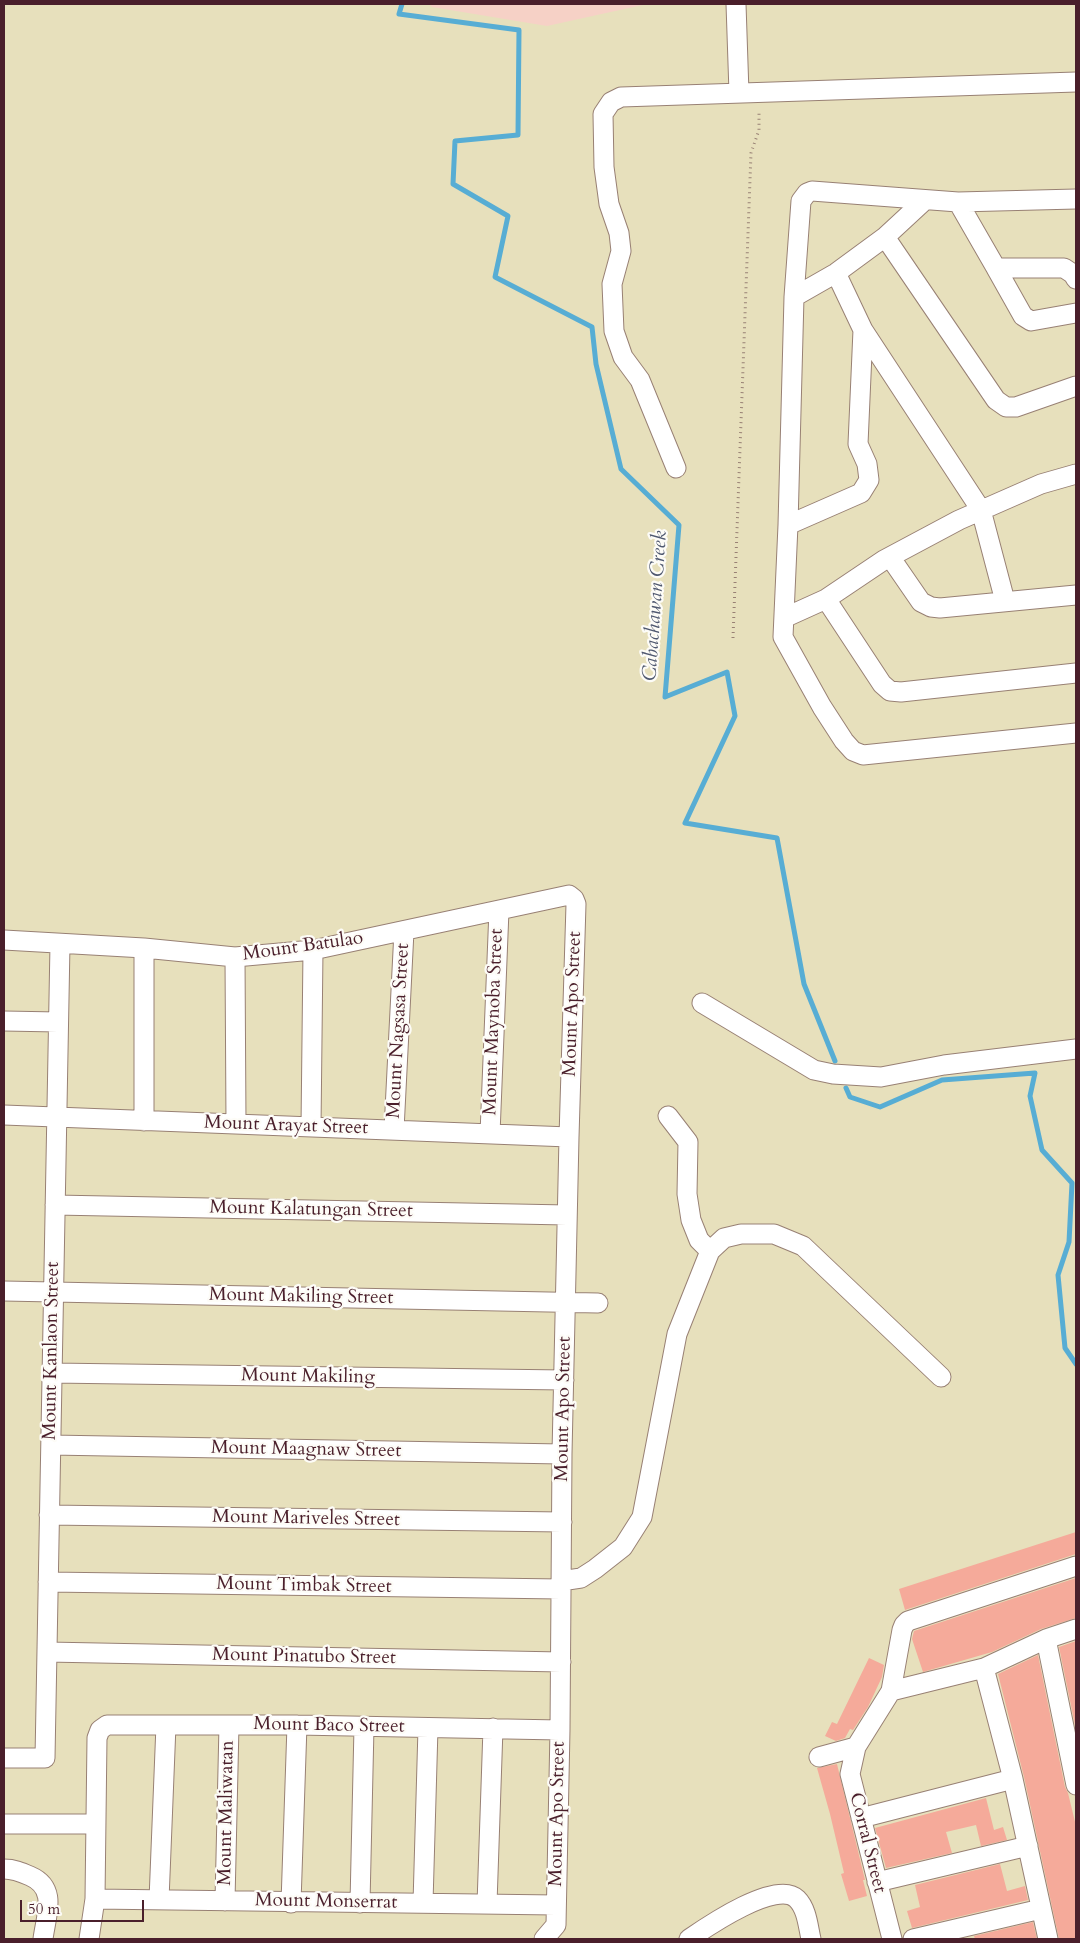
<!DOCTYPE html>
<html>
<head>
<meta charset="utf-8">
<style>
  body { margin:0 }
  #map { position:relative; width:1080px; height:1943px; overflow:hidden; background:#e7e0bc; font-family:Cardo,serif }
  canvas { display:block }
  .frame { position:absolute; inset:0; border:5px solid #4a1f2b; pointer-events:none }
  .scale { position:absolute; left:20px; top:1900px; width:124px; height:22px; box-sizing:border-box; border:2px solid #4a1f2b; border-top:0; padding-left:6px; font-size:15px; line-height:18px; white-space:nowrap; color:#4a1f2b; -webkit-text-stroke:4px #fdfcf7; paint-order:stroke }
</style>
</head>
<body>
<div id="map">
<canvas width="1080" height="1943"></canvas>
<div class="frame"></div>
<div class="scale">50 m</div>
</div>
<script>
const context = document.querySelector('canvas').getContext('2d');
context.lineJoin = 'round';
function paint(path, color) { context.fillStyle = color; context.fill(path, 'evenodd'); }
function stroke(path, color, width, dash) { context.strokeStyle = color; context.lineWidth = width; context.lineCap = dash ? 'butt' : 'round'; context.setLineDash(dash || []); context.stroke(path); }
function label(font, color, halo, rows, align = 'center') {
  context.font = font + ' Cardo,serif'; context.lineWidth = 4.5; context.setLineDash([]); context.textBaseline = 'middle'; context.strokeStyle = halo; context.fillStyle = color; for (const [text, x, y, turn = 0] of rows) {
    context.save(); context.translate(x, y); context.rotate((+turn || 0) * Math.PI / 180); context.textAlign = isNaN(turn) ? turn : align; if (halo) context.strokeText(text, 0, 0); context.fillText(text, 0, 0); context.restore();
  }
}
paint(new Path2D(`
  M429,4H647L547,26L432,7Z`), '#f6d1c6');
stroke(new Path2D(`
  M402,4L399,14L519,30L518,135L455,141L453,184L508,216L495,277L592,327L596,364L621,469L679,525L665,697L727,672L735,716L685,823L777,838L804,984L835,1061
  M846,1088L850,1097L880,1107L942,1080L1035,1073L1030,1096L1042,1150L1072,1183L1069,1242L1058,1275L1065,1348L1076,1364`), '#57add4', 5);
paint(new Path2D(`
  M1076,1532V1554L905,1610L899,1589Z
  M1076,1578V1618L1041,1629L992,1652L923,1672L912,1639L914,1631Z
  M1076,1641V1730L1059,1647Z
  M1038,1655L1065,1787L1068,1793L1076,1826V1939H1059L1024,1777L998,1674Z
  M869,1658L884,1665L882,1677L868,1707L853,1730L850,1729L845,1738L836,1741L825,1736L832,1722L837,1724Z
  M837,1764L865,1880H863L867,1896L849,1901L841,1874L844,1873L830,1814L817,1768Z
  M986,1798L994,1830L1003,1827L1007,1840L981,1846L976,1825L946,1832L952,1853L886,1868L875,1828Z
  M1000,1864L1007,1891L1025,1886L1028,1900L912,1928L907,1911L920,1907L915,1885Z
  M1033,1922L1037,1939H975L974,1936Z`), '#f5aa9a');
const minor = new Path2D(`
  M736,4L739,93
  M1076,199L958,202L812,191L807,193L801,201L794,297L788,525L783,637L822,707L844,741L853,751L863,755L1076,733
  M958,202L996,268H1064L1073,274L1076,279
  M885,237L996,400L1006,407H1016L1076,386
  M996,268L1023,316L1031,321L1076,313
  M836,273L863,330L981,510L1005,601
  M794,297L836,273L885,237L925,200
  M676,468L640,380L623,357L614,331L612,284L621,251L619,233L609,204L604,167L603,114L611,102L621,97L1076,82
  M788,525L861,493L869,480L867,464L858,444L863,330
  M890,557L921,602L931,607L940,608L1076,595
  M826,599L882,684L890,691L901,692L1076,673
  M784,618L826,599L884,560L959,520L1041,484L1076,474
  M4,940L144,948L235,957L313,950L569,895L574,899L576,904L569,1137L562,1454L560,1730L556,1925L544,1939
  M144,948V1121
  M235,957L236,1124
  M702,1003L814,1070L833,1074L881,1077L944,1065L1076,1049
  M4,1021L58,1022
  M4,1115L569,1137
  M668,1116L688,1142L687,1194L691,1220L699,1240L710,1251
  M311,1127L313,950
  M394,1130L404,931
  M490,1134L499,910
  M55,1205L567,1215
  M4,1291L598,1303
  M52,1373L564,1380
  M51,1445L562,1454
  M49,1515L562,1522
  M561,1581L581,1578L595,1569L623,1547L642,1517L677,1334L710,1251L724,1238L741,1234H774L803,1246L941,1377
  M48,1582L561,1589
  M1046,1639L1076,1785
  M47,1652L561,1662
  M984,1668L1013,1779L1048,1939
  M891,1691L984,1668L1046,1639L1076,1629
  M856,1747L850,1774L892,1939
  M819,1757L856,1747L891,1691L902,1630L904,1625L908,1621L1076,1566
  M4,1758H45L60,944
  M861,1818L1013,1779
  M4,1824H95
  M4,1869C14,1869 21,1872 30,1876C58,1888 46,1915 43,1939
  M877,1882L1028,1846
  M95,1899L556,1905
  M159,1900L166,1725
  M225,1901L229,1725
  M291,1903L297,1725
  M360,1903L364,1727
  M423,1903L428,1728
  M487,1904L493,1728
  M89,1939L95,1899L97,1738L100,1730L107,1725H297L560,1730
  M689,1939C708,1926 777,1879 797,1899C807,1909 808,1926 811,1939
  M913,1939L1041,1909`);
stroke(minor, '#988074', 21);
stroke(new Path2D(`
  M733,638L751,153L759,130V110`), '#988074', 3, [1, 4]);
stroke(minor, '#fff', 19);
label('19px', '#4a1f2b', '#fdfcf7', [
  ["Mount Batulao",303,947,-8],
  ["Mount Apo Street",573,1004,-88],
  ["Mount Maynoba Street",494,1022,-88],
  ["Mount Nagsasa Street",399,1031,-87],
  ["Mount Arayat Street",286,1126,2],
  ["Mount Kalatungan Street",311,1210,1],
  ["Mount Makiling Street",301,1297,1],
  ["Mount Kanlaon Street",52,1351,-89],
  ["Mount Makiling",308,1377,1],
  ["Mount Apo Street",564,1409,-89],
  ["Mount Maagnaw Street",306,1450,1],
  ["Mount Mariveles Street",306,1519,1],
  ["Mount Timbak Street",304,1586,1],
  ["Mount Pinatubo Street",304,1657,1],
  ["Mount Baco Street",329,1726,1],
  ["Mount Maliwatan",227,1813,-89],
  ["Mount Apo Street",558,1814,-89],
  ["Corral Street",867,1843,76],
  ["Mount Monserrat",326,1902,1]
]);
label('italic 20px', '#4f586f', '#fdfcf7', [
  ["Cabachawan Creek",656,606,-86]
]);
</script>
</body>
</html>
